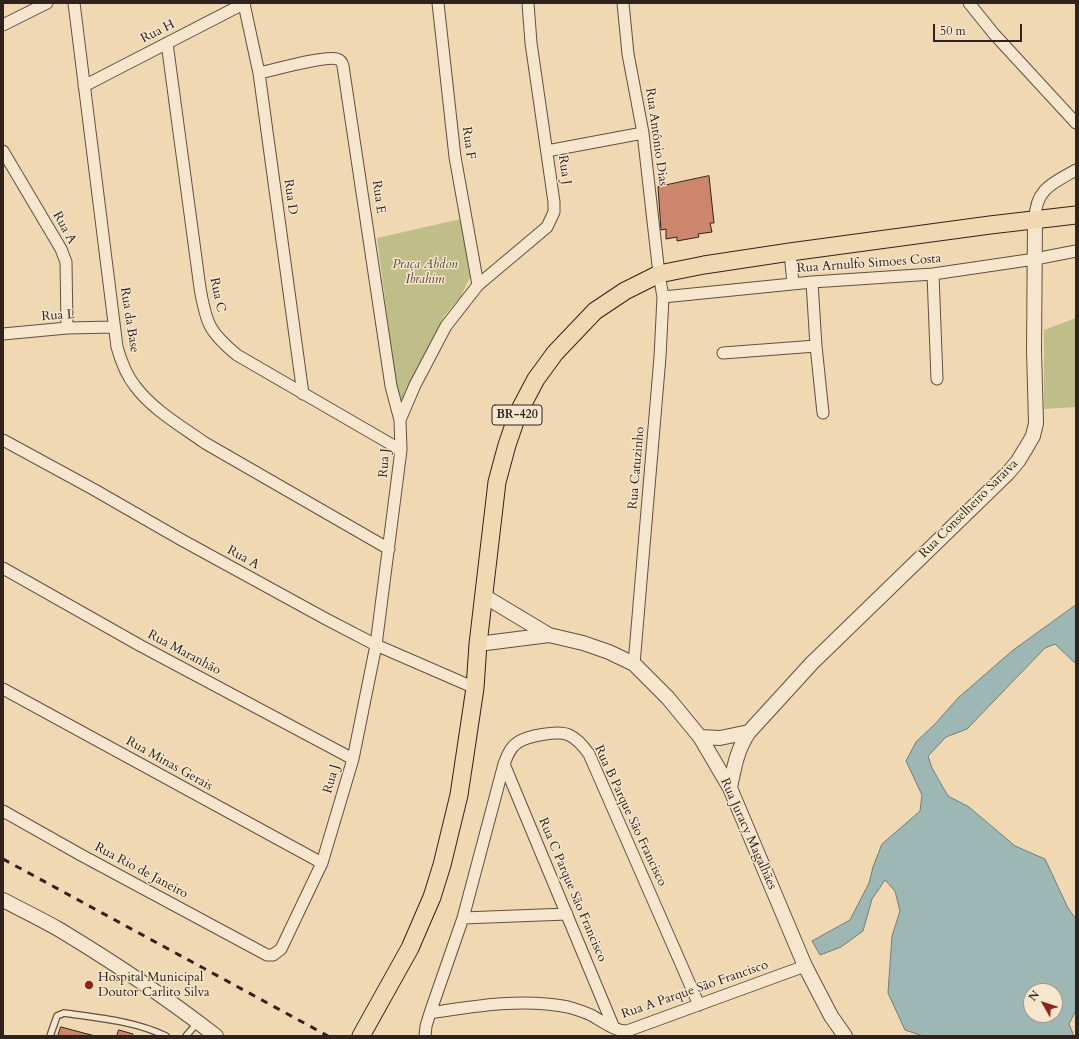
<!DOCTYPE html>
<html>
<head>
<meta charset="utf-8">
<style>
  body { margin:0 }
  #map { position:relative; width:1079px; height:1039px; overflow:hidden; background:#f0d8b2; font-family:Cardo,serif }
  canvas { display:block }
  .frame { position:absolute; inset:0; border:4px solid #31231b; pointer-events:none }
  .north { position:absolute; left:1023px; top:983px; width:40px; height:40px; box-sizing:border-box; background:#f5e6cd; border:1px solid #a79886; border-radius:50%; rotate:309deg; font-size:11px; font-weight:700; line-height:16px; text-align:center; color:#31231b }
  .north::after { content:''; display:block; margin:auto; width:14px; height:18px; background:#8f2418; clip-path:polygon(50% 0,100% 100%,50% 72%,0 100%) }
  .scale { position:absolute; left:933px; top:24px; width:89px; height:18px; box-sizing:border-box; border:2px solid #31231b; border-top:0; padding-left:5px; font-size:12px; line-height:14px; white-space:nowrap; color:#31231b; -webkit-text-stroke:3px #f5e6cd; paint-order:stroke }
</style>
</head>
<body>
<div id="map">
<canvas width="1079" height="1039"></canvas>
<div class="frame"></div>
<div class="north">N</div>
<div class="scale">50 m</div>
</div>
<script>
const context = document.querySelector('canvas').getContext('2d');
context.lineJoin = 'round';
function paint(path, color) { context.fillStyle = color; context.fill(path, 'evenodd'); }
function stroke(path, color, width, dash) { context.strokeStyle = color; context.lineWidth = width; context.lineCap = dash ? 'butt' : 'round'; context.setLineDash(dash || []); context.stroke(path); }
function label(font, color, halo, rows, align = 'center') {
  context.font = font + ' Cardo,serif'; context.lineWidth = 3; context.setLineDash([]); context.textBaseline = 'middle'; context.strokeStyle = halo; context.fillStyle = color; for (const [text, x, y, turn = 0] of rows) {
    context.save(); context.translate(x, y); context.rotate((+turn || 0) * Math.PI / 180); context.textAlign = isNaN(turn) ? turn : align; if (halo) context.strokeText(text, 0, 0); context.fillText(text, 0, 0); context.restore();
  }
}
paint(new Path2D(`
  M461,219L470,277L461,296L444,316L440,324L407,398L401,402L398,399L377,238Z
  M1076,318V432L1075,407L1044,409V330Z`), '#bfbd88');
const water = new Path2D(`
  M1076,605V664L1055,644L1045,648L967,729L946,737L928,756L932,768L948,796L969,807L1015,846L1045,859L1068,908L1076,919V1010L1069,1024L1074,1036H923L905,1030L888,993L892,936L900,911L895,891L885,880L872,899L863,931L841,947L820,955L812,941L850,920L869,883L873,867L882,844L920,811L922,795L906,761L916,742L936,723L958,698L1012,651ZM1031,991H1055V1015H1031Z`);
paint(water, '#9db8b4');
stroke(water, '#727c77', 1);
const building = new Path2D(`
  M709,176L714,223H710L712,232L698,234L699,237L677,241V237L666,239V229L661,230L658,187Z
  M61,1027L95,1036H58Z
  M119,1030L133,1034L132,1036H117Z`);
paint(building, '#cc866b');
stroke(building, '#31231b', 1);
const service = new Path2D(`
  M50,1036L57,1016L64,1013C99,1018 134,1021 166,1036
  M186,1036L198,1022`);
const minor = new Path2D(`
  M74,3L117,347C121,361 126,375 135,386C153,410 181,426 205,443L389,549
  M438,3L455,157L478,285
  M623,3L628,54L643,133L659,274L663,297L660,357L634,664
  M969,3L994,34L1076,123
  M244,4L259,73L303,394
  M3,25L47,3
  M167,43L200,288C206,323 209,332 237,355L401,450
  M259,73C274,70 326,55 337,59C341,60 342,62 343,66L391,386L400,420
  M84,86L245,3
  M3,151L61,249L66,262L67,328
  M547,151L643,133
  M1035,220C1035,189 1053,183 1076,170
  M790,252L793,284
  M933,274L937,379
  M663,297L812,282L933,274L1035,259L1076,251
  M3,334L67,328L114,327
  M816,346L823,413
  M723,353L816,346L812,282
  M3,440L93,489L180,539L326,619L376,645L475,688
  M3,568L141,646L353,759
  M3,689L322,863
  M504,764L614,1028
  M3,811L81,855L267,955H273L281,949L322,863L353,759L376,645L401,450L400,420L415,385L446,326L478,285L547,227L554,212V202L531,43L528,3
  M463,918L567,914
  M430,1013C475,1006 522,998 568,1007C576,1009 584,1012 591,1015C602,1021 614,1031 627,1031L805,966
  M425,1036L426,1026L430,1013L463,918L504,764C507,756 510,748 517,743C526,736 558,730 569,735C578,739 584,747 589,754L699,1005`);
const tertiary = new Path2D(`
  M484,596L549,635L583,643L609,652L634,664L668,698L700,737L730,788L805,966L831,1016L845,1036
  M478,644L549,635
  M700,737L720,738L749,732
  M730,788C734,768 737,749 749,732L812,663L1008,473L1018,461L1026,448L1033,436L1036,423L1034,351L1035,220
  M3,900C22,910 41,919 60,930C113,962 167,998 216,1036`);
const primary = new Path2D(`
  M361,1036L410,948L432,897L442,865L459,795L475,688L478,644L497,482L507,445L518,413L536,379L555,353L595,311L625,291L659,274L704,265L790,252L990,225L1076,215`);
stroke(service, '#615041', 8);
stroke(minor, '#615041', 13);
stroke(tertiary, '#615041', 16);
stroke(primary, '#31231b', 19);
stroke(service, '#f5e6cd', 5.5);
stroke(minor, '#f5e6cd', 11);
stroke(tertiary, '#f5e6cd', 14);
stroke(primary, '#f0d8b2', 17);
stroke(new Path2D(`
  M3,859L328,1036`), '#31231b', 3, [7, 7]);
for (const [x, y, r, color] of [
  [89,985,5,"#8f2418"]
]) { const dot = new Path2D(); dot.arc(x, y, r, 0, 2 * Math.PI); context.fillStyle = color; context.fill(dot); stroke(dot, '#f5e6cd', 1.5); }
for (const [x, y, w] of [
  [517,415,50]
]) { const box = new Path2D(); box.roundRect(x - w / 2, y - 10, w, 20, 3); context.fillStyle = '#f5e6cd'; context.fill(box); stroke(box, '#31231b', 1); }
label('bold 12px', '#31231b', null, [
  ["BR-420",517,415]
]);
label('13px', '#31231b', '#f5e6cd', [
  ["Rua H",158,32,-27],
  ["Rua Antônio Dias",656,137,82],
  ["Rua F",468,143,82],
  ["Rua J",564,170,82],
  ["Rua D",290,197,82],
  ["Rua E",378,197,82],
  ["Rua A",64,228,61],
  ["Rua Arnulfo Simoes Costa",869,264,-4],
  ["Rua C",217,295,78],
  ["Rua L",58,316,-4],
  ["Rua da Base",129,320,81],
  ["Rua J",385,463,-85],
  ["Rua Catuzinho",637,468,-85],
  ["Rua Conselheiro Saraiva",969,509,-45],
  ["Rua A",243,558,29],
  ["Rua Maranhão",184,653,28],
  ["Rua Minas Gerais",169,764,29],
  ["Rua J",332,779,-74],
  ["Rua B Parque São Francisco",630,816,65],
  ["Rua Juracy Magalhães",748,834,66],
  ["Rua Rio de Janeiro",141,871,28],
  ["Rua C Parque São Francisco",572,890,67],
  ["Rua A Parque São Francisco",695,990,-19]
]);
label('italic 13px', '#544a36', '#f5e6cd', [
  ["Praça Abdon",425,265],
  ["Ibrahim",425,280]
]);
label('13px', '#31231b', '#f5e6cd', [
  ["Hospital Municipal",98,978],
  ["Doutor Carlito Silva",98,993]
], 'left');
</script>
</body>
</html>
